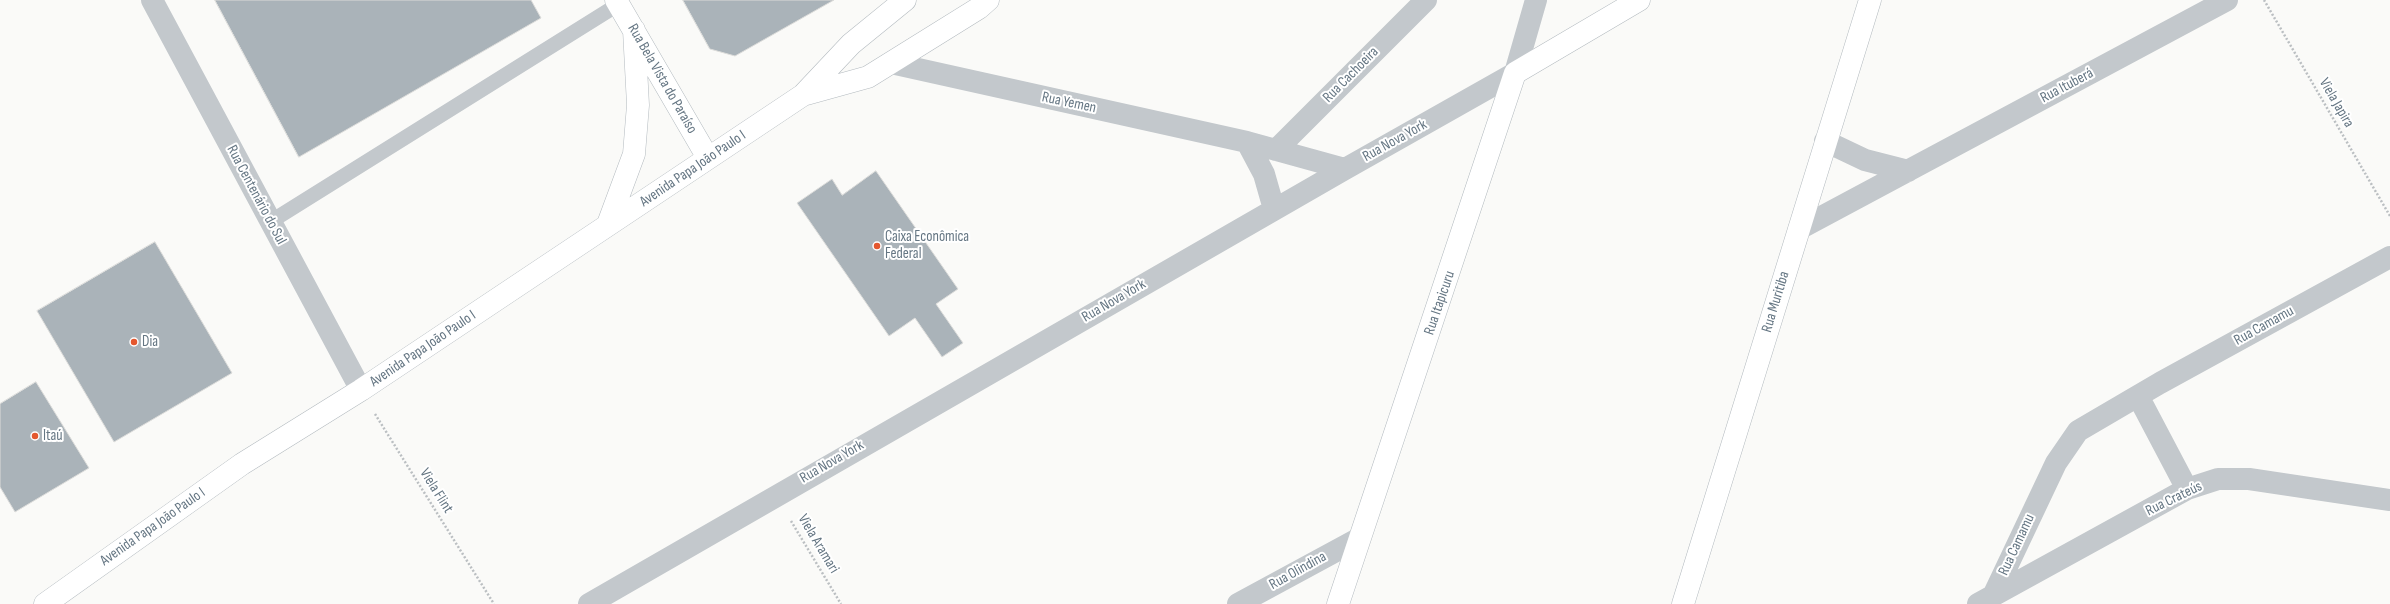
<!DOCTYPE html>
<html>
<head>
<meta charset="utf-8">
<style>
  body { margin:0 }
  canvas { display:block; background:#fafaf8 }
</style>
</head>
<body>
<canvas width="2390" height="604"></canvas>
<script>
const context = document.querySelector('canvas').getContext('2d');
context.lineJoin = 'round';
function paint(path, color) { context.fillStyle = color; context.fill(path, 'evenodd'); }
function stroke(path, color, width, dash) { context.strokeStyle = color; context.lineWidth = width; context.lineCap = dash ? 'butt' : 'round'; context.setLineDash(dash || []); context.stroke(path); }
function label(font, color, halo, rows, align = 'center') {
  context.font = font + ' "Sofia Sans Condensed",sans-serif'; context.lineWidth = 4; context.setLineDash([]); context.textBaseline = 'middle'; context.strokeStyle = halo; context.fillStyle = color; for (const [text, x, y, turn = 0] of rows) {
    context.save(); context.translate(x, y); context.rotate((+turn || 0) * Math.PI / 180); context.textAlign = isNaN(turn) ? turn : align; if (halo) context.strokeText(text, 0, 0); context.fillText(text, 0, 0); context.restore();
  }
}
const building = new Path2D(`
  M215,0H531L541,18L299,157Z
  M683,0H834L735,56L710,49Z
  M876,171L958,289L936,304L963,343L942,357L915,318L889,336L797,203L832,179L842,195Z
  M155,242L232,373L114,442L37,311Z
  M36,382L89,468L15,512L0,487V404Z`);
paint(building, '#aab3b9');
stroke(building, '#dcdcda', 1);
const secondary = new Path2D(`
  M616,0L708,158
  M803,95L868,77L979,8L988,0
  M608,224L634,154L638,105L634,30
  M45,604L242,464L361,390L803,95L851,44L905,0
  M1338,604L1515,73L1639,0
  M1683,604L1870,0`);
stroke(secondary, '#b3babf', 23);
stroke(new Path2D(`
  M2264,0L2390,216
  M375,414L494,604
  M791,521L841,604`), '#bbbfc2', 2.5, [2, 2]);
stroke(new Path2D(`
  M270,222L619,4`), '#c3c8cc', 15);
stroke(new Path2D(`
  M152,0L361,390
  M891,63L1247,142L1345,169
  M1825,141L1865,160L1908,171
  M1247,142L1264,174L1274,209
  M1276,150L1426,0
  M1799,229L2227,0
  M2138,396L2187,489
  M1993,596L2056,463L2078,431L2160,383L2390,257
  M589,604L1345,169L1515,73L1536,0
  M1238,604L1358,539
  M1978,604L2187,489L2218,479H2249L2390,500`), '#c3c8cc', 22);
stroke(secondary, '#fff', 22);
for (const [x, y, r, color] of [
  [877,246,4,"#e4572e"],
  [134,342,4,"#e4572e"],
  [35,436,4,"#e4572e"]
]) { const dot = new Path2D(); dot.arc(x, y, r, 0, 2 * Math.PI); context.fillStyle = color; context.fill(dot); stroke(dot, '#fff', 1.5); }
label('15px', '#657683', '#fff', [
  ["Rua Cachoeira",1351,75,-45],
  ["Rua Bela Vista do Paraíso",662,79,60],
  ["Rua Ituberá",2067,86,-28],
  ["Rua Yemen",1069,103,12],
  ["Viela Japira",2336,103,60],
  ["Rua Nova York",1395,141,-29],
  ["Avenida Papa João Paulo I",693,169,-34],
  ["Rua Centenário do Sul",256,195,62],
  ["Rua Nova York",1114,301,-30],
  ["Rua Muritiba",1776,302,-73],
  ["Rua Itapicuru",1440,303,-71],
  ["Rua Camamu",2264,326,-29],
  ["Avenida Papa João Paulo I",423,349,-34],
  ["Rua Nova York",832,462,-30],
  ["Viela Flint",436,491,58],
  ["Rua Crateús",2174,499,-26],
  ["Avenida Papa João Paulo I",153,527,-35],
  ["Viela Aramari",818,544,59],
  ["Rua Camamu",2017,545,-65],
  ["Rua Olindina",1298,571,-29]
]);
label('15px', '#657683', '#fff', [
  ["Caixa Econômica",885,237],
  ["Federal",885,254],
  ["Dia",142,342],
  ["Itaú",43,436]
], 'left');
</script>
</body>
</html>
